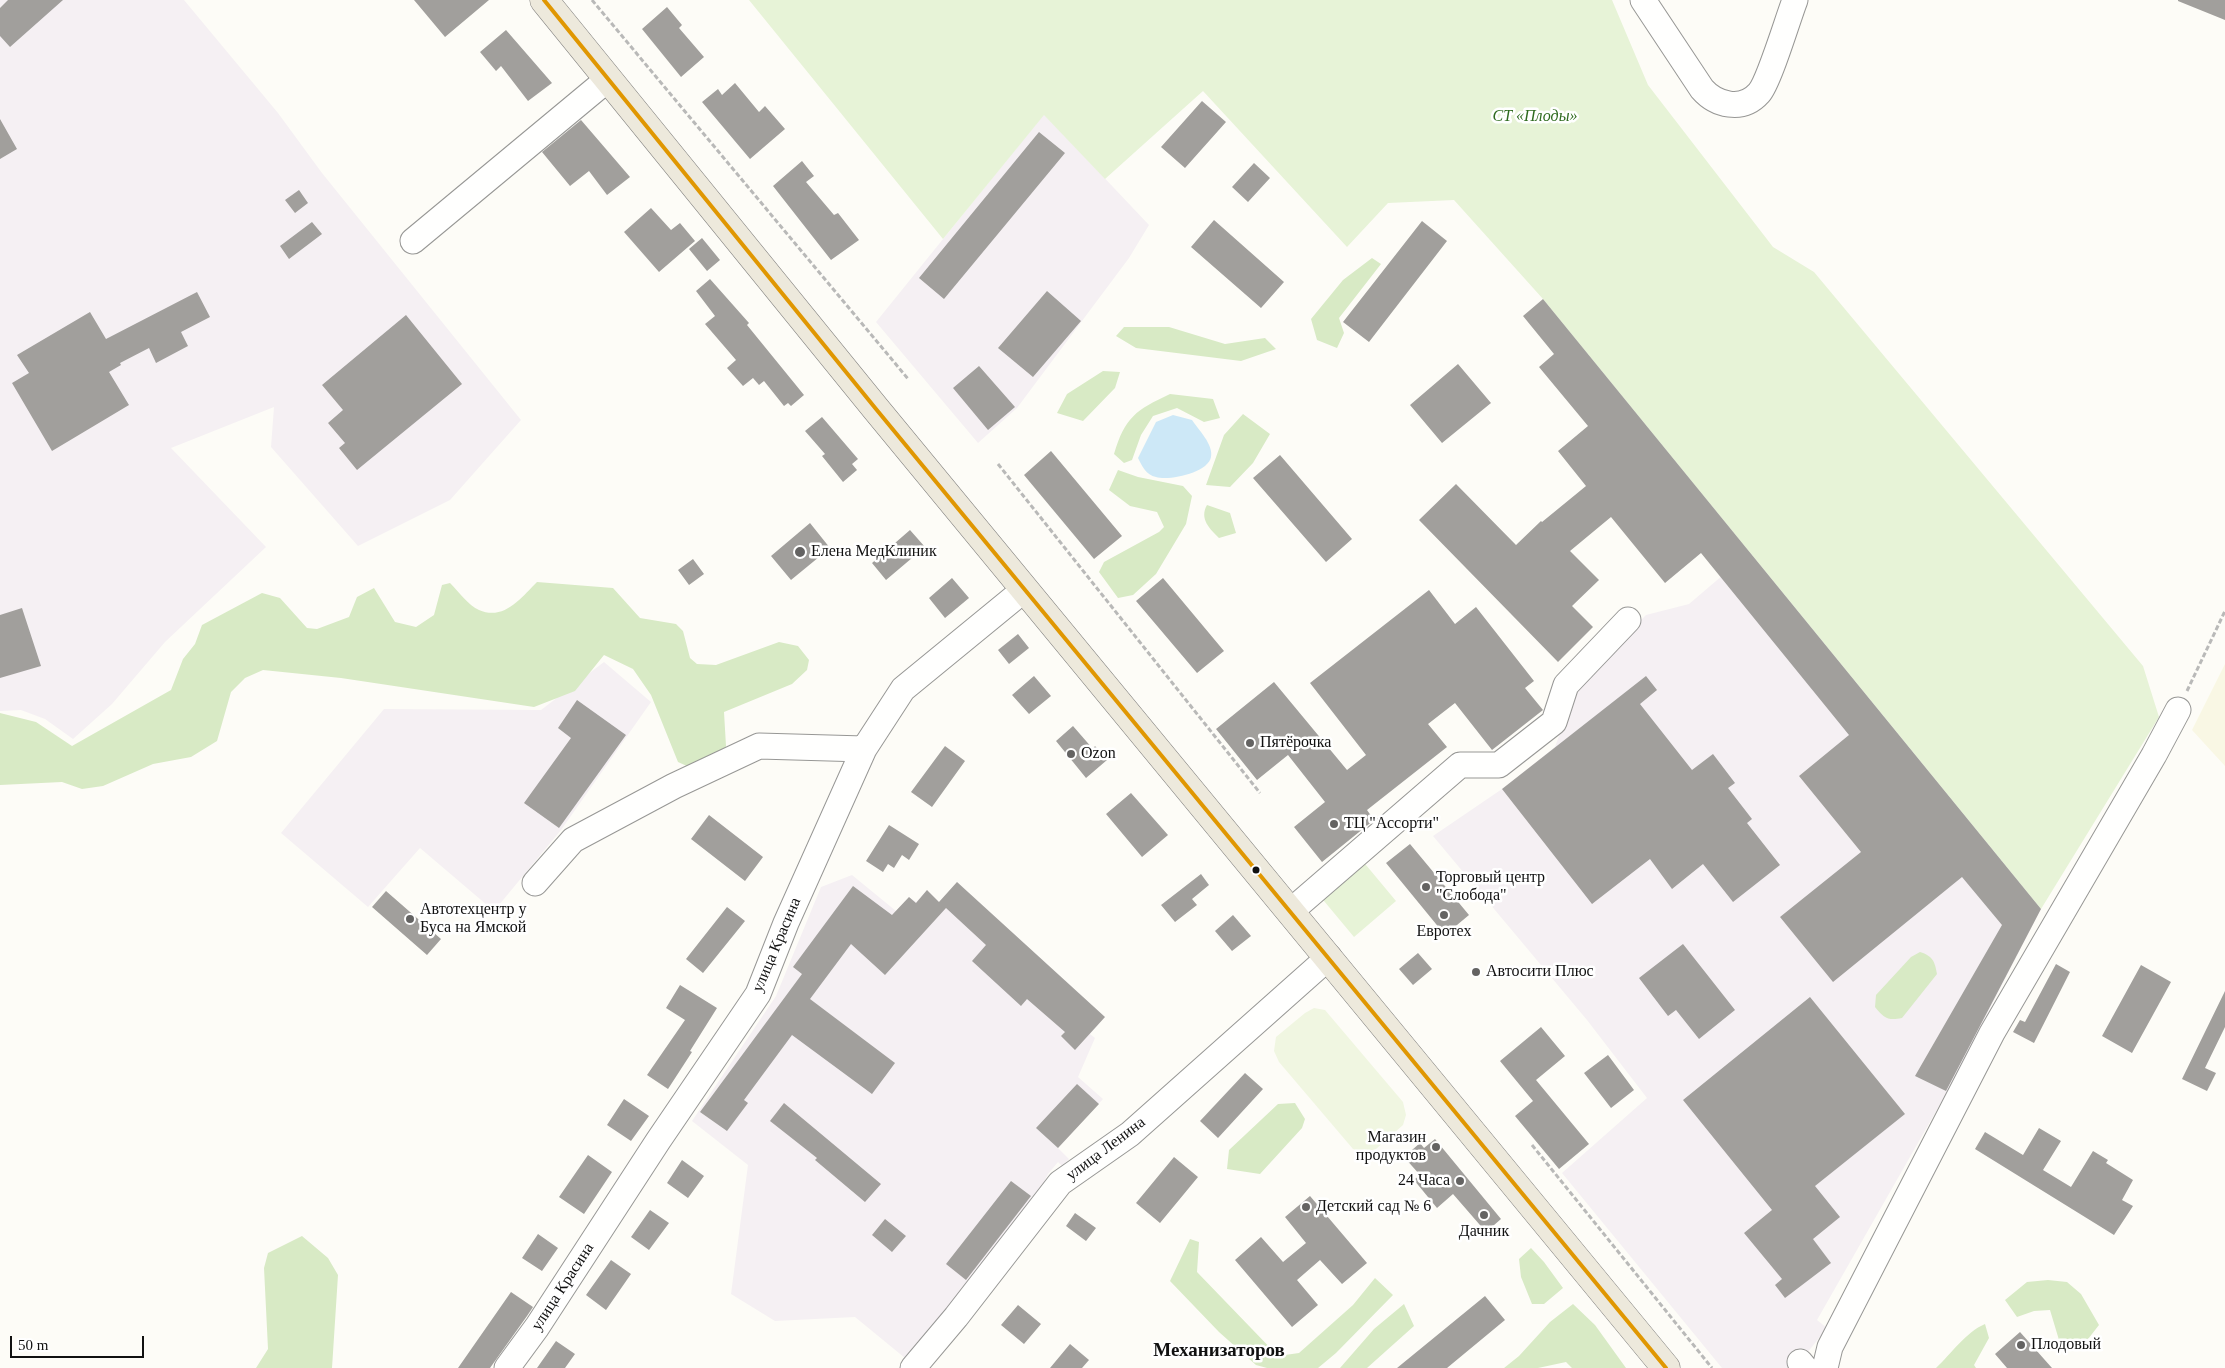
<!DOCTYPE html>
<html>
<head>
<meta charset="utf-8">
<style>
  body { margin:0 }
  #map { position:relative; width:2225px; height:1368px; overflow:hidden; background:#fdfcf7; font-family:"Times New Roman",serif }
  canvas { display:block }
  .scale { position:absolute; left:10px; top:1336px; width:134px; height:22px; box-sizing:border-box; border:2px solid #111; border-top:0; padding-left:6px; font-size:15px; line-height:18px; white-space:nowrap; color:#111; -webkit-text-stroke:4px #fff; paint-order:stroke }
</style>
</head>
<body>
<div id="map">
<canvas width="2225" height="1368"></canvas>
<div class="scale">50 m</div>
</div>
<script>
const context = document.querySelector('canvas').getContext('2d');
context.lineJoin = 'round';
function paint(path, color) { context.fillStyle = color; context.fill(path, 'evenodd'); }
function stroke(path, color, width, dash) { context.strokeStyle = color; context.lineWidth = width; context.lineCap = dash ? 'butt' : 'round'; context.setLineDash(dash || []); context.stroke(path); }
function label(font, color, halo, rows, align = 'center') {
  context.font = font + ' "Times New Roman",serif'; context.lineWidth = 5; context.setLineDash([]); context.textBaseline = 'middle'; context.strokeStyle = halo; context.fillStyle = color; for (const [text, x, y, turn = 0] of rows) {
    context.save(); context.translate(x, y); context.rotate((+turn || 0) * Math.PI / 180); context.textAlign = isNaN(turn) ? turn : align; if (halo) context.strokeText(text, 0, 0); context.fillText(text, 0, 0); context.restore();
  }
}
paint(new Path2D(`
  M0,0H184L278,113L322,173L521,420L450,500L358,546L271,447L274,407L171,448L266,547L165,642L112,704L73,739L45,719L21,710L0,711Z
  M1044,114L1149,225L1129,258L1017,408L978,443L876,322Z
  M1750,552L2041,909L1947,1092L1817,1320L1827,1328L1795,1368H1722L1562,1173L1647,1098L1587,1020L1433,836L1502,789L1555,747L1577,685L1646,615L1689,604Z
  M604,662L651,702L561,830L494,911L420,848L368,907L281,833L384,709L541,710Z
  M852,875L896,911L909,897L916,902L927,890L939,902L957,882L1105,1017L1090,1034L1095,1038L1078,1077L1103,1099L1058,1148L1069,1159L1062,1166L1058,1162L1048,1174L1036,1198L958,1297L905,1358L855,1317L775,1321L731,1294L748,1165L692,1121L776,996L821,887Z`), '#f5f0f3');
paint(new Path2D(`
  M2225,664V766L2192,730Z`), '#f9f7e4');
paint(new Path2D(`
  M749,0H1612L1648,85L1773,247L1814,272L2143,666L2159,717L2041,909L1543,299L1454,200L1388,203L1347,247L1203,91L1105,179L1044,115L943,239Z
  M1361,859L1396,901L1354,937L1319,895Z`), '#e7f3d7');
paint(new Path2D(`
  M1372,258L1381,264L1339,318L1344,333L1337,348L1317,340L1311,319L1343,280Z
  M1124,327H1169L1225,344L1265,338L1276,349L1241,361L1136,348L1116,336Z
  M1103,371L1120,372L1115,388L1083,421L1057,413L1067,394Z
  M1170,394L1213,399L1220,418L1204,422L1177,408L1153,416L1141,435L1132,460L1124,463L1114,454C1125,417 1136,410 1170,394Z
  M1243,414L1270,434L1253,463L1230,487L1206,485L1224,435Z
  M1118,470L1138,477L1183,486L1192,496L1186,524L1156,574L1133,595L1118,598L1099,572L1104,562L1159,532L1164,527L1157,512L1130,506L1109,490Z
  M1207,505L1230,513L1236,533L1219,538C1210,529 1199,519 1207,505Z
  M537,582L613,588L640,618L676,624L683,631L690,658L697,664L716,665L779,642L798,646L809,660L807,670L792,684L724,712L726,746L723,755L689,767L678,762L651,695L633,669L604,655L575,691L534,707L341,678L263,670L245,678L231,692L217,741L191,757L153,764L103,786L82,789L62,782L0,785V713L36,722L72,746L171,690L183,659L195,644L202,625L262,593L280,598L307,628L317,629L349,617L357,597L374,588L395,622L416,627L434,615L442,585L450,583C458,591 469,606 479,610C504,621 521,598 537,582Z
  M1920,952C1933,956 1935,962 1937,974L1902,1018C1888,1021 1884,1018 1875,1007L1876,995L1911,957Z
  M1295,1103L1305,1119L1302,1128L1260,1174L1227,1169L1229,1150L1278,1104Z
  M302,1236L328,1258L338,1275L332,1368H256L268,1349L264,1268L268,1253Z
  M1190,1239L1199,1242L1197,1272L1278,1356L1299,1353L1353,1305L1375,1278L1393,1295L1336,1353L1318,1368H1267L1256,1365L1219,1332L1170,1281Z
  M1531,1248L1544,1262L1563,1288L1544,1304H1532L1521,1277L1519,1259Z
  M2048,1280L2067,1282L2081,1294L2099,1325L2081,1348L2059,1340L2050,1310L2034,1311L2017,1317L2005,1300L2027,1282Z
  M1404,1304L1414,1326L1367,1368H1340L1374,1329Z
  M1573,1304L1595,1325L1626,1368H1572L1566,1362L1538,1368H1504L1519,1356L1550,1322Z
  M1985,1324L1989,1338L1974,1365L1976,1368H1936C1951,1354 1966,1332 1985,1324Z`), '#d8eac5');
paint(new Path2D(`
  M1314,1008L1325,1010L1403,1102L1406,1115L1403,1125L1376,1149L1365,1152L1353,1149L1279,1062L1274,1051L1276,1037L1305,1013Z`), '#f0f6e1');
paint(new Path2D(`
  M1173,415L1192,420C1198,429 1214,445 1211,457C1208,473 1169,481 1156,477C1146,475 1142,466 1138,458L1156,422Z`), '#cde8f7');
paint(new Path2D(`
  M8,0H63L10,47L0,36V8Z
  M414,0H489L445,37Z
  M2178,0H2225V20L2178,1Z
  M667,7L682,25L679,28L704,57L681,77L642,29Z
  M506,30L552,83L528,101L501,66L496,71L480,52Z
  M735,83L759,112L765,106L785,129L750,159L702,102L718,89L722,95Z
  M1202,101L1226,122L1185,168L1161,147Z
  M0,119L17,149L0,159Z
  M581,120L630,177L607,195L589,171L570,186L542,152Z
  M1039,132L1065,153L944,299L919,278Z
  M802,161L814,176L806,182L834,215L838,213L859,240L831,260L773,186Z
  M1254,163L1270,178L1248,202L1232,187Z
  M299,190L308,203L295,213L285,200Z
  M651,208L671,230L680,223L695,241L659,272L624,232Z
  M1214,220L1284,282L1261,308L1191,247Z
  M1422,221L1447,241L1369,342L1343,322Z
  M312,222L322,234L289,259L280,246Z
  M702,238L720,260L707,271L689,249Z
  M710,279L749,323L747,325L804,395L791,406L788,403L784,406L764,381L759,385L753,378L743,386L727,368L736,360L705,324L715,316L696,291Z
  M1047,291L1081,321L1033,377L998,348Z
  M197,292L210,317L181,332L188,346L156,363L149,348L120,363L121,365L109,372L129,405L52,451L12,383L29,373L17,355L90,312L106,339Z
  M1543,299L2041,909L1946,1091L1915,1076L2002,925L1962,877L1833,982L1780,917L1861,852L1799,776L1849,735L1701,553L1665,583L1611,517L1570,551L1599,580L1572,606L1593,627L1558,662L1419,520L1456,484L1516,545L1541,521L1542,522L1586,486L1558,451L1588,426L1539,367L1554,354L1523,316Z
  M406,315L462,384L357,470L339,448L345,443L328,423L343,410L322,385Z
  M1458,364L1491,403L1442,443L1410,405Z
  M979,366L1015,407L988,430L953,388Z
  M822,417L858,459L852,464L857,470L843,482L822,456L825,454L805,431Z
  M1051,451L1122,536L1094,559L1024,475Z
  M1280,455L1352,539L1326,562L1253,478Z
  M810,523L830,548L791,580L771,556Z
  M910,530L925,547L886,580L872,563Z
  M693,559L704,574L689,585L678,570Z
  M952,578L969,598L945,618L929,598Z
  M1163,578L1224,651L1197,673L1136,601Z
  M1429,590L1455,624L1476,607L1534,681L1525,688L1543,710L1492,750L1455,703L1428,724L1447,747L1367,810L1374,820L1322,862L1294,827L1325,802L1288,755L1257,780L1216,729L1274,682L1347,770L1366,755L1310,683Z
  M22,608L41,666L0,678V615Z
  M1018,634L1029,648L1009,664L998,650Z
  M1034,676L1051,696L1029,714L1012,695Z
  M1646,676L1657,690L1640,704L1692,770L1713,754L1735,783L1728,788L1752,819L1747,823L1780,865L1733,902L1703,864L1672,889L1650,859L1592,904L1502,789Z
  M577,700L626,735L559,828L524,803L571,738L558,728Z
  M1073,726L1093,749L1095,746L1107,760L1086,778L1056,741Z
  M945,746L965,761L932,807L911,792Z
  M1131,793L1168,835L1142,857L1106,814Z
  M709,815L763,857L745,881L691,839Z
  M889,825L919,844L909,860L902,855L894,868L888,864L883,872L866,861Z
  M1410,844L1469,915L1445,935L1386,863Z
  M1201,874L1209,885L1192,899L1197,905L1175,922L1161,905Z
  M957,882L1105,1017L1075,1050L1061,1036L1065,1032L1027,999L1021,1006L972,961L986,945L946,908L885,975L851,944L810,999L895,1063L872,1094L792,1035L744,1100L748,1103L727,1131L700,1112L802,974L793,967L853,886L892,915L909,897L916,903L927,890L939,902Z
  M386,891L441,939L427,955L372,907Z
  M727,907L745,921L703,973L686,959Z
  M1233,915L1251,936L1232,951L1215,931Z
  M1683,944L1735,1010L1699,1039L1676,1010L1668,1016L1639,978Z
  M1418,953L1432,969L1413,985L1399,969Z
  M2056,964L2070,972L2034,1043L2013,1032L2020,1020L2025,1022Z
  M2141,965L2171,982L2132,1053L2102,1036Z
  M680,985L717,1008L690,1051L692,1052L668,1089L647,1075L685,1020L666,1008Z
  M2225,991V1027L2205,1068L2216,1073L2207,1091L2182,1079Z
  M1810,997L1905,1114L1815,1186L1840,1217L1813,1239L1831,1263L1785,1298L1775,1285L1782,1279L1744,1233L1772,1210L1683,1100Z
  M1541,1027L1565,1056L1536,1080L1589,1144L1559,1169L1515,1116L1533,1101L1500,1061Z
  M1608,1055L1634,1090L1611,1108L1584,1073Z
  M1245,1073L1263,1089L1218,1138L1200,1121Z
  M1077,1084L1099,1104L1058,1148L1036,1128Z
  M624,1099L649,1116L631,1141L607,1125Z
  M784,1103L881,1184L865,1202L815,1160L817,1158L770,1121Z
  M2039,1128L2061,1141L2043,1170L2071,1187L2093,1151L2108,1160L2106,1163L2133,1180L2122,1200L2133,1206L2114,1235L1975,1149L1985,1132L2023,1155Z
  M1435,1139L1501,1219L1486,1232L1453,1194L1437,1208L1414,1180L1420,1175L1404,1157L1420,1143L1424,1148Z
  M588,1155L612,1172L584,1214L559,1197Z
  M1174,1157L1198,1177L1160,1223L1136,1203Z
  M682,1160L704,1176L688,1198L667,1183Z
  M1011,1181L1031,1196L966,1280L946,1264Z
  M1310,1196L1367,1263L1342,1284L1320,1260L1297,1280L1318,1305L1292,1327L1235,1260L1261,1237L1283,1262L1306,1243L1285,1217Z
  M650,1210L669,1223L649,1250L631,1237Z
  M1075,1213L1096,1228L1086,1241L1066,1226Z
  M885,1219L906,1236L892,1252L872,1235Z
  M538,1234L558,1248L542,1271L522,1258Z
  M611,1260L631,1274L606,1310L586,1295Z
  M511,1292L533,1307L527,1316L490,1368H458Z
  M1485,1296L1505,1320L1447,1368H1397Z
  M1018,1305L1041,1324L1024,1344L1001,1325Z
  M2020,1332L2052,1368H2007L1995,1354Z
  M556,1341L575,1354L565,1368H537Z
  M1070,1344L1089,1360L1082,1368H1050Z`), '#a19f9c');
const minor = new Path2D(`
  M1643,0L1702,89C1716,105 1742,112 1759,93C1769,82 1788,18 1795,0
  M413,241L608,79
  M535,883L573,840L674,786L759,746L864,749
  M1291,911L1460,765H1499L1554,722L1566,685L1628,620
  M1800,1362L1805,1368
  M507,1368L537,1327L658,1141L758,994L786,923L864,749L903,689L1025,589
  M913,1368L956,1317L1060,1183L1130,1134L1329,957
  M1825,1368L1830,1347L1992,1033L2154,755L2178,710`);
const major = new Path2D(`
  M544,0L876,409L1666,1368`);
stroke(minor, '#979795', 27);
stroke(major, '#858482', 29);
stroke(new Path2D(`
  M592,0L909,380
  M998,464L1260,793
  M2187,691L2225,611
  M1532,1145L1712,1368`), '#b9b9b8', 3, [5, 2.5]);
stroke(minor, '#fffffe', 25);
stroke(major, '#ede9dc', 28);
stroke(new Path2D(`
  M544,0L876,409L1666,1368`), '#e09702', 4);
for (const [x, y, r, color] of [
  [800,552,6,"#646362"],
  [1250,743,5,"#646362"],
  [1071,754,5,"#646362"],
  [1334,824,5,"#646362"],
  [1256,870,4.5,"#111"],
  [1426,887,5,"#646362"],
  [1444,915,5,"#646362"],
  [410,919,5,"#646362"],
  [1476,972,5,"#646362"],
  [1436,1147,5,"#646362"],
  [1460,1181,5,"#646362"],
  [1306,1207,5,"#646362"],
  [1484,1215,5,"#646362"],
  [2021,1345,5,"#646362"]
]) { const dot = new Path2D(); dot.arc(x, y, r, 0, 2 * Math.PI); context.fillStyle = color; context.fill(dot); stroke(dot, '#fff', 2); }
label('italic 16px', '#2f6b1f', '#fff', [
  ["СТ «Плоды»",1535,117]
]);
label('16px', '#111', '#fff', [
  ["Елена МедКлиник",811,552],
  ["Пятёрочка",1260,743],
  ["Ozon",1081,754],
  ["ТЦ \"Ассорти\"",1344,824],
  ["Торговый центр",1436,878],
  ["\"Слобода\"",1436,896],
  ["Автотехцентр у",420,910],
  ["Буса на Ямской",420,928],
  ["Евротех",1444,932,"center"],
  ["Автосити Плюс",1486,972],
  ["Магазин",1426,1138,"right"],
  ["продуктов",1426,1156,"right"],
  ["24 Часа",1450,1181,"right"],
  ["Детский сад № 6",1316,1207],
  ["Дачник",1484,1232,"center"],
  ["Плодовый",2031,1345]
], 'left');
label('16px', '#111', '#fff', [
  ["улица Красина",777,945,-67],
  ["улица Ленина",1106,1149,-37],
  ["улица Красина",563,1287,-57]
]);
label('bold 19px', '#111', '#fff', [
  ["Механизаторов",1219,1351]
]);
</script>
</body>
</html>
